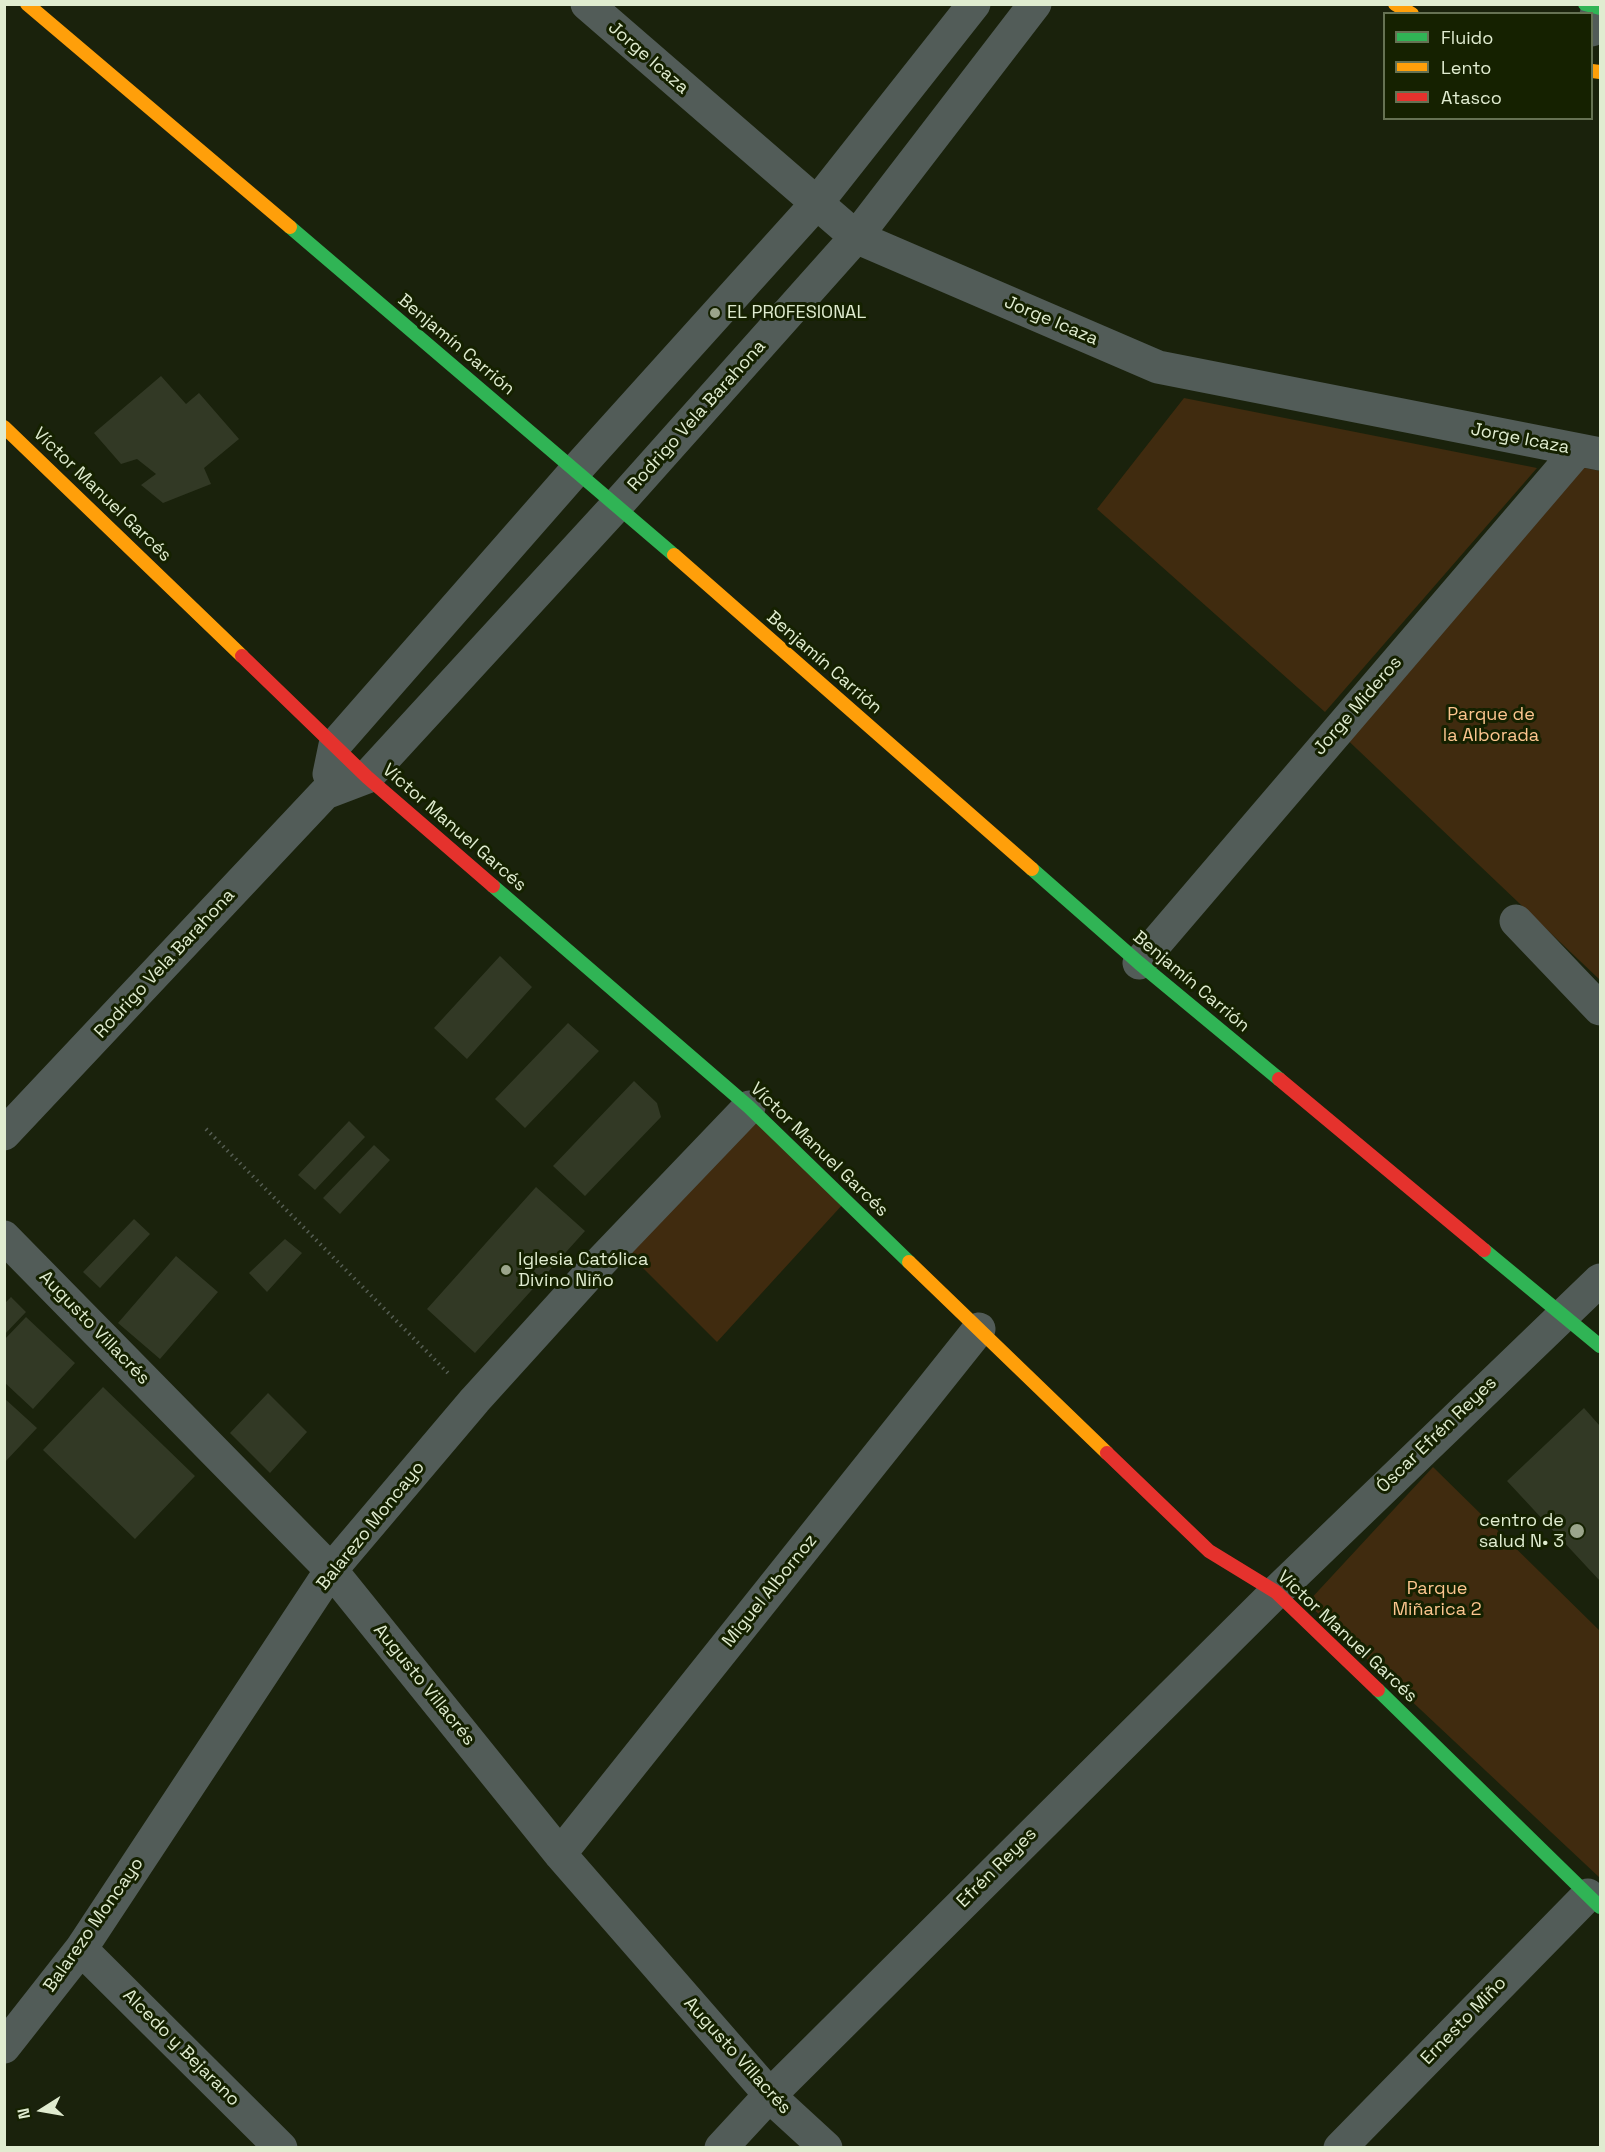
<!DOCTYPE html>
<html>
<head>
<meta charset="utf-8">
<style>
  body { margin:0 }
  #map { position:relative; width:1605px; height:2152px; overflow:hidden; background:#1a220c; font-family:"Space Grotesk",sans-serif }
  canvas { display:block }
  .frame { position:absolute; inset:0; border:6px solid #e0ecd0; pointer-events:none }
  .legend { position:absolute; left:1383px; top:12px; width:210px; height:108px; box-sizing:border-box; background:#152100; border:2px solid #667253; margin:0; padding:8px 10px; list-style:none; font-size:18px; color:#e0ecd0 }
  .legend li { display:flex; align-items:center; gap:12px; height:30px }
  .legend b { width:30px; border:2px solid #667253 }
  .north { position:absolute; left:12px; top:2080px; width:60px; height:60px; -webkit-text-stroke:4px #152100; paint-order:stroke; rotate:259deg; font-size:16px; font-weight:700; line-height:24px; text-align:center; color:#e0ecd0 }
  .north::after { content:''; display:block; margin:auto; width:21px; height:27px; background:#e0ecd0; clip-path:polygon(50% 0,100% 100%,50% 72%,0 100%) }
</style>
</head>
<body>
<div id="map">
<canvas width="1605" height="2152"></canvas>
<div class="frame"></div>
<ul class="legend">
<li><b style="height:8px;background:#30b455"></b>Fluido</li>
<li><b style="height:8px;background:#ff9f0a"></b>Lento</li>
<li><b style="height:8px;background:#e5322d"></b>Atasco</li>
</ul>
<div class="north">N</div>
</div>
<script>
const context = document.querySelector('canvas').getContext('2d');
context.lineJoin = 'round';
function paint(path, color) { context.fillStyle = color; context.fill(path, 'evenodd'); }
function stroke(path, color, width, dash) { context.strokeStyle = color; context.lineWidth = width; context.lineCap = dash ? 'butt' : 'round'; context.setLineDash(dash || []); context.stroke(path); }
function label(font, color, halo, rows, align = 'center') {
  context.font = font + ' "Space Grotesk",sans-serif'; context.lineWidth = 6; context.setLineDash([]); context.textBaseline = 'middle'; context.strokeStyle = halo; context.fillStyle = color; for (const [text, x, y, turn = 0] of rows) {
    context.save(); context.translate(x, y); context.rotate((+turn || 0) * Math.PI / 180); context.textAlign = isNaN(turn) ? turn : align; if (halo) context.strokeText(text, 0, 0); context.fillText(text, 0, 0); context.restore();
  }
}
paint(new Path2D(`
  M1184,398L1537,468L1325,712L1097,509Z
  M1580,467L1600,471V980L1337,730Z
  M750,1111L844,1203L717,1342L625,1250Z
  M1433,1467L1600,1631V1878L1307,1603Z`), '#402b0f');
paint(new Path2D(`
  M161,376L186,404L199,393L239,439L204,468L211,484L163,503L141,485L156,474L137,459L121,464L94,433Z
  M500,956L532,987L467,1059L434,1028Z
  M568,1023L599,1051L525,1128L495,1099Z
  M634,1081L657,1103L661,1117L585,1196L553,1166Z
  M349,1121L365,1137L315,1190L298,1175Z
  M374,1145L390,1160L340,1214L323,1198Z
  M536,1187L585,1231L475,1353L427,1309Z
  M134,1219L150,1234L100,1288L83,1272Z
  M285,1239L302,1253L267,1292L249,1273Z
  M176,1256L218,1292L160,1359L118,1323Z
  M11,1297L26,1312L4,1335V1304Z
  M26,1317L75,1363L33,1409L4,1382V1340Z
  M103,1387L195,1476L135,1539L43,1450Z
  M268,1393L307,1432L270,1473L230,1433Z
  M4,1398L37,1428L4,1463Z
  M1584,1408L1600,1426V1581L1507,1481Z`), '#323925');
stroke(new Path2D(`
  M206,1129L449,1374`), '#565e54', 4, [1.5, 4.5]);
stroke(new Path2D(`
  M587,4L856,237L1158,367L1600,454
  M1592,30L1599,4
  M329,774L335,745L576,470L816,204L974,4
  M1516,921L1600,1009
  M1139,963L1578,450
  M4,1134L325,793L367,777L617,505L856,237L1035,4
  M4,1237L331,1570L560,1854L777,2103L826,2148
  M560,1854L979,1329
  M81,1949L281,2148
  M4,2047L81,1949L331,1570L475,1400L592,1271L749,1107
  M721,2148L770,2095L1276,1592L1600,1280
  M1340,2148L1588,1895`), '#525c58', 33);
stroke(new Path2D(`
  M1585,4L1600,8
  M290,227L674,555
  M1032,869L1139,963L1279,1079
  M493,886L749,1107L909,1262
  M1484,1250L1600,1346
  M1378,1690L1600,1907`), '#30b455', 14);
stroke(new Path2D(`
  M27,4L290,227
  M1395,4L1412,14
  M1592,71L1600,72
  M4,427L242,656
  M674,555L1032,869
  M909,1262L1107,1453`), '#ff9f0a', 14);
stroke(new Path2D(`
  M242,656L367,777L493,886
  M1279,1079L1484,1250
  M1107,1453L1209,1551L1276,1592L1378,1690`), '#e5322d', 14);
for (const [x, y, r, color] of [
  [715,313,6,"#9ba58b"],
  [506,1270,6,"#9ba58b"],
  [1577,1531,8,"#9ba58b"]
]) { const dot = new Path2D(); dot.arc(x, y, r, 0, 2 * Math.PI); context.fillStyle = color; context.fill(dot); stroke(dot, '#152100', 2); }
label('18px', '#e0ecd0', '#152100', [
  ["Jorge Icaza",648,58,41],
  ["Jorge Icaza",1051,321,23],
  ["Benjamín Carrión",456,345,40],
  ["Rodrigo Vela Barahona",697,416,-48],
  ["Jorge Icaza",1520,439,11],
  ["Víctor Manuel Garcés",102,495,44],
  ["Benjamín Carrión",824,663,41],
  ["Jorge Mideros",1358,706,-49],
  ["Víctor Manuel Garcés",454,828,41],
  ["Rodrigo Vela Barahona",165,964,-47],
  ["Benjamín Carrión",1191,982,40],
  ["Víctor Manuel Garcés",819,1150,44],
  ["Augusto Villacrés",94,1328,46],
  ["Óscar Efrén Reyes",1437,1435,-44],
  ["Balarezo Moncayo",371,1526,-51],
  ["Miguel Albornoz",770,1591,-51],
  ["Víctor Manuel Garcés",1347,1637,43],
  ["Augusto Villacrés",424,1685,51],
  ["Efrén Reyes",997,1868,-45],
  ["Balarezo Moncayo",94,1925,-55],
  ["Ernesto Miño",1464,2021,-46],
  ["Alcedo y Bejarano",181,2048,45],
  ["Augusto Villacrés",737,2056,48]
]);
label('18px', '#e0ecd0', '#152100', [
  ["EL PROFESIONAL",727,313],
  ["Iglesia Católica",518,1260],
  ["Divino Niño",518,1281],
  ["centro de",1564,1521,"right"],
  ["salud N• 3",1564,1542,"right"]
], 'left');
label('18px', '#fcc58e', '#152100', [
  ["Parque de",1491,715],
  ["la Alborada",1491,736],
  ["Parque",1437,1589],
  ["Miñarica 2",1437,1610]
]);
</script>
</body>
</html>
